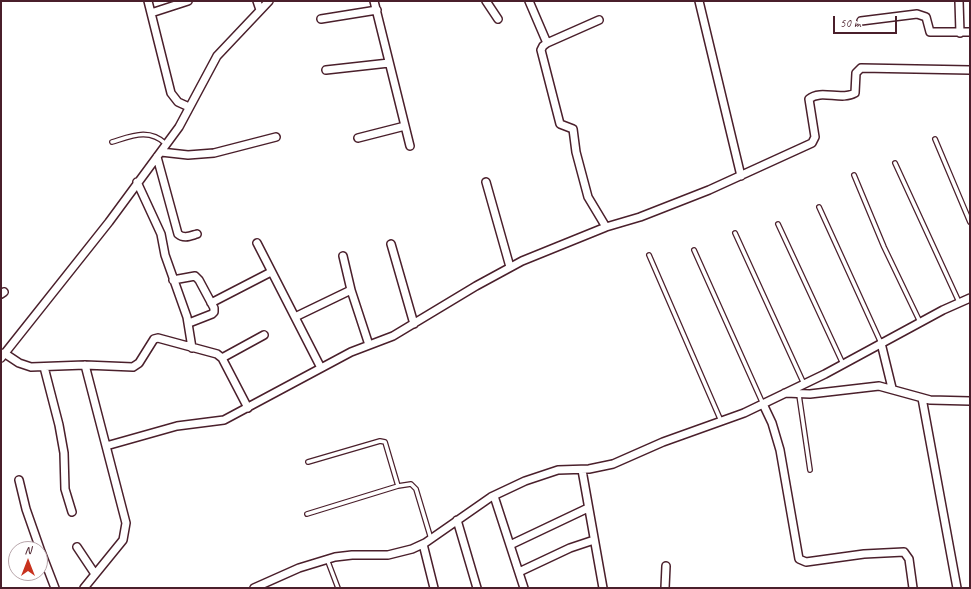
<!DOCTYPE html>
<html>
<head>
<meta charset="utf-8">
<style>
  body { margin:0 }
  #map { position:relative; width:971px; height:589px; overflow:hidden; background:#fff; font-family:Caveat,sans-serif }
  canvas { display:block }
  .frame { position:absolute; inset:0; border:2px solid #4a1f2b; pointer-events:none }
  .north { position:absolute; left:8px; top:541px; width:40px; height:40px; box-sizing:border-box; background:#fff; border:1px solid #b7a5aa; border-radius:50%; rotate:0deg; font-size:11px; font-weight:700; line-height:16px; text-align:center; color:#4a1f2b }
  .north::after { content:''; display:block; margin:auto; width:14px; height:18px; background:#c8321e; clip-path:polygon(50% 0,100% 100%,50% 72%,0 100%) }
  .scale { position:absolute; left:833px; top:16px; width:64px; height:18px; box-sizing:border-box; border:2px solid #4a1f2b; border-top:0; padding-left:5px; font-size:12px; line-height:14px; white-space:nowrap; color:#4a1f2b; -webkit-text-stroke:3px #fff; paint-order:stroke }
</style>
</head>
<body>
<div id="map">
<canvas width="971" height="589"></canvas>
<div class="frame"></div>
<div class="north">N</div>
<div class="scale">50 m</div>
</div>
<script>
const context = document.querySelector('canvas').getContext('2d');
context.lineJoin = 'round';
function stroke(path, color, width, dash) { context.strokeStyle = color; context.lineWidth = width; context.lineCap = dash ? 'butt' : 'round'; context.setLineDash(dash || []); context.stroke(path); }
const lane = new Path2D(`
  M935,139L970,222
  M112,142C132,136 149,128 166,144
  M895,163L959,302
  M854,175L884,247L920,322
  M819,207L881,343
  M778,224L843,364
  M735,233L804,384
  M694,250L763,404
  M649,255L721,421
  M799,395L810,470
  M308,462L380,441L385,442L398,486L411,484L416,489L431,539
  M307,514L398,486
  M327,559L338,588`);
const street = new Path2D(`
  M148,1L171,93L178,102L189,107
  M257,1L260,10
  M374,1L410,146
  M486,1L498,19
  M529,1L547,43
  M699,1L741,176
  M959,1L960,33
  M151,13L188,1
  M321,19L377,10
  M599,20L547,43L543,46L541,50L560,124L573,129L576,152L588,197L606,227
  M861,21L917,14L926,17L930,32H970
  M326,70L389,63
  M358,138L405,126
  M161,152L188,155L214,153L276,137
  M157,157L178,234C184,239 190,236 197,234
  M137,182L161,234L165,255L187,317L192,348
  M486,182L510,267
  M257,243L321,368
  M391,244L414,324
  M343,256L351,290L369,345
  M173,280L195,276L199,280L214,308V312L212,314L189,323
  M1,294L4,292
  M211,303L271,272
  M295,317L351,290
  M881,343L892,388
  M4,353L19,363L31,367L85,365L133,367L139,363L154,339L158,338L217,354L222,358L248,408
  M1,358L109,222L179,127L217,56L269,1
  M222,358L264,335
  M44,367L59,425L64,453L65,489L72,512
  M785,393L810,394L879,386L930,400L970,401
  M922,398L957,588
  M763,404L772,423L780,450L799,559L806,562L864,554L904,552L909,559L913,588
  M106,446L177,426L224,420L351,352L393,336L476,286L522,261L606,227L640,217L709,190L812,143L815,137L809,99C821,89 841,101 855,93L856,73L861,68L970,70
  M582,470L603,588
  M19,480L26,509L40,549
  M494,496L524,588
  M457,520L477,588
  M423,544L434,588
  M510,545L588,508
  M77,547L95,574
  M40,549L55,588
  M519,572L570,548L594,540
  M84,588L123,540L126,523L85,365
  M254,588L299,568L335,557L352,555H388L412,549L425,543L491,497L525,481L558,470L589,469L613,464L663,442L744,413L825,374L943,310L970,298
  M665,588L666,566`);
stroke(lane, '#4a1f2b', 6);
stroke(street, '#4a1f2b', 10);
stroke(lane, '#fff', 3.5);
stroke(street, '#fff', 7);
</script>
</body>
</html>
